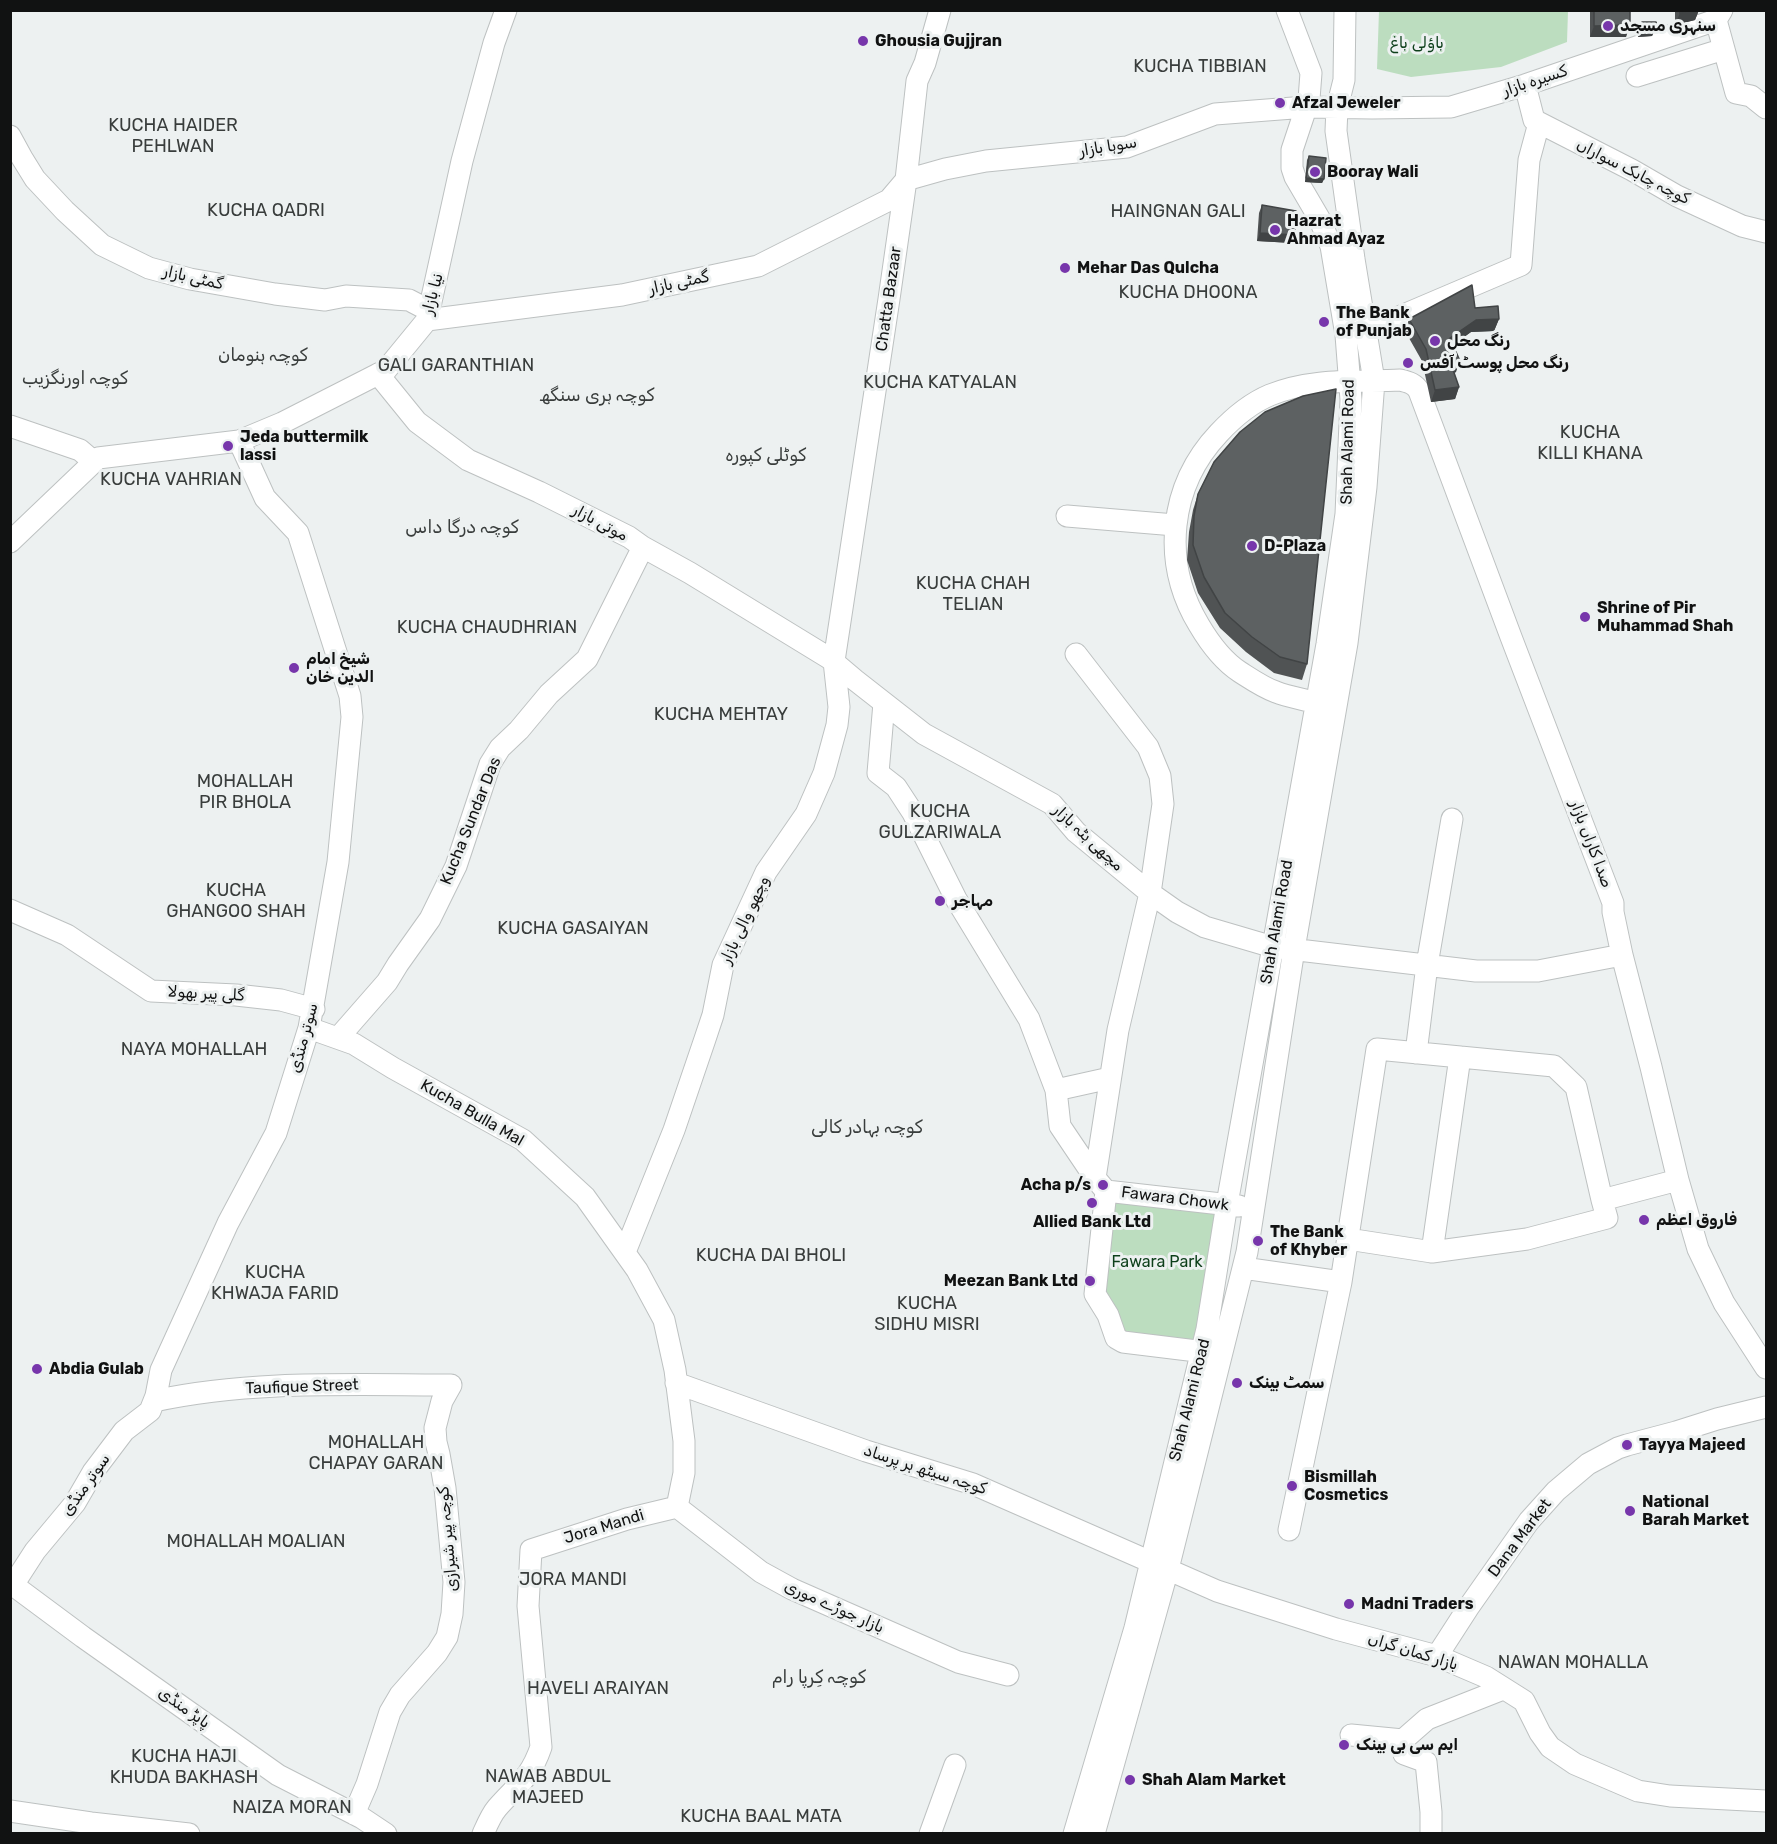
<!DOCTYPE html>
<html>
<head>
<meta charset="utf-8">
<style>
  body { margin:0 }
  #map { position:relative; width:1777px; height:1844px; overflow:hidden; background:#edf1f1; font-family:Rubik,sans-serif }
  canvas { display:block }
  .frame { position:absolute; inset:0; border:12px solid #111212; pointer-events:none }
</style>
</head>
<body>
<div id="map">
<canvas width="1777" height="1844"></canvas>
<div class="frame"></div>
</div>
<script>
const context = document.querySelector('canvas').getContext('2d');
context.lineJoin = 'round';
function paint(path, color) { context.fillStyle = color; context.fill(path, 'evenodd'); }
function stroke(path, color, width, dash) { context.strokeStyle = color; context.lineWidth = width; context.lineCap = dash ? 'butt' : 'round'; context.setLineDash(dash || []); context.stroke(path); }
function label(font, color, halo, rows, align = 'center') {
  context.font = font + ' Rubik,"Noto Sans Arabic",sans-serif'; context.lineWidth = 6; context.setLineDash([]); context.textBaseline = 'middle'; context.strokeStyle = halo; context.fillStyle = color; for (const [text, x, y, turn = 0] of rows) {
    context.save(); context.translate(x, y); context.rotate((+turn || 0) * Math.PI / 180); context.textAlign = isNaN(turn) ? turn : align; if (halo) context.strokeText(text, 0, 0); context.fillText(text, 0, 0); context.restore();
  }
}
paint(new Path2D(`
  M1379,11H1568L1567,42L1501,67L1411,77L1377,69Z
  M1106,1191L1227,1204L1201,1352L1123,1342L1102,1307Z`), '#bcddbf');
const minor = new Path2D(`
  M1716,20L1736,93L1751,96L1766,108
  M1637,76L1724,49
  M1525,85L1534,120L1632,170L1677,196L1742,226L1766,232
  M10,136L22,158L35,179L65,211L102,245L149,268L190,279L275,294L325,300L346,296L409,300L430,311
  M906,180L945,169L986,161L1127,147L1215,114L1306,107L1372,108L1451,107L1525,85L1716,20L1722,10
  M427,320L622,295L758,266L889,200L906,180
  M1352,334L1366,331L1521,265L1529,160L1539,123
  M378,374L417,422L468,460L539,492L629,537L643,547L690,573L829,658L855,680L924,734L1052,804L1076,832L1150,893L1177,912L1205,927L1273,947L1476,971H1538L1622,955
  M10,426L80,450L94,462
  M1067,516L1175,525
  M10,542L98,458L239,441L282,423L386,370L427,320L462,161L494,43L506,10
  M1076,654L1148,747L1160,776L1163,804L1150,893L1118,1030L1095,1178L1106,1191
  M884,703L878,773L896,787L913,813L956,899L1029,1019L1056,1090L1060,1126L1095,1178
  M1316,703C1303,699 1289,697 1276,692C1264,688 1251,679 1240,672C1223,661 1209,642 1199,625C1161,562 1169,486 1219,433C1233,418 1251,403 1270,395C1312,378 1356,382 1400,380C1409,382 1415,384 1419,391L1511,637L1613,903V912L1622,955L1651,1067L1678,1180L1698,1249L1724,1303L1766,1368
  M10,910L67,935L151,991L236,995L281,1000L314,1009
  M309,1028L354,1044L393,1068L523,1140L585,1197L637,1270L664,1320L675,1370L684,1441V1473L677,1507
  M338,1038L387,982L398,964L430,919L456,866L490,764L500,748L519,730L549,694L587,659L643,547
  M1416,1053L1427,965L1452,819
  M1056,1090L1110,1078
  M1348,1239L1432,1252L1527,1239L1607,1218L1602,1200L1678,1180
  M625,1252L674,1130L705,1039L713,1015L723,965L766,872L806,814L824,773L837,725L839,707L834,661L889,299L906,180L917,81L925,63L940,10
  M1432,1252L1460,1057
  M1243,1268L1341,1282
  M1213,1353L1123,1342L1116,1338L1108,1315L1095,1294L1106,1191L1239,1206
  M676,1383L866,1451L973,1484L1217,1591L1336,1629L1437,1656L1486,1677L1524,1701L1540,1733L1550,1747L1575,1764L1638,1791L1670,1796L1766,1801
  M154,1401C251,1380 351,1385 451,1385L442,1401L435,1428L436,1442L439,1454L445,1488L454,1582L452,1614L447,1637L437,1653L400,1695L390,1712L367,1784L354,1814
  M677,1507L761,1572L792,1589L958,1662L1008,1675
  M1289,1530L1341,1282L1377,1049L1554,1066L1576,1087L1602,1200
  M13,1585L83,1637L278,1775L362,1818L386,1834
  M10,1586L13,1585L35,1551L75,1503L93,1472L124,1431L150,1411L156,1396L161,1370L228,1223L276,1133L309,1028L338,862L352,717L350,696L298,533L265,498L239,441
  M1437,1656L1468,1608L1529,1521L1556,1491L1588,1464L1618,1448L1627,1445L1676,1432L1717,1419L1766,1407
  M1351,1735L1403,1740L1404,1754L1426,1762L1431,1812V1834
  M1403,1740L1427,1719L1503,1689
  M10,1811L91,1823L189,1834
  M483,1834C487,1825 491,1815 497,1808C517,1785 530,1779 541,1747L528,1606L531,1550L627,1519L677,1507
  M930,1834L955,1765
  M1074,1834L1135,1628L1207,1329L1227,1204L1327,644L1346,514L1351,400L1346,335L1331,246L1319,218L1295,177L1292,168V150L1309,99L1311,73L1287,10
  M1094,1834L1168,1569L1247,1252L1294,949L1347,643L1366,487L1374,381L1354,259L1336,131L1337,108L1344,80L1345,10`);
stroke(minor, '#bdc1c1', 23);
stroke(minor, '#fff', 21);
paint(new Path2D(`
  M1590,10H1630L1626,37H1590Z
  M1675,10H1699L1695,20L1675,25Z
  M1642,22L1657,25L1652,36L1638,37V34Z
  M1309,156L1324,179L1322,183L1305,182L1307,160Z
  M1262,205L1295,235L1292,243L1257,241L1259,213Z
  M1475,308L1499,319L1494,331L1471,332L1453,345L1456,372L1454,373L1459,387L1455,399L1431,402L1422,361L1405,331L1409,319Z
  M1198,494L1307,664L1302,680L1274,673L1246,652L1220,628L1198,593L1187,560L1189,532L1193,510Z`), '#505354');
paint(new Path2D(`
  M1689,10H1699L1695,20L1675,25L1680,13Z
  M1630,25L1626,37H1590L1594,26Z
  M1642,25H1657L1652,36L1638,37Z
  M1306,178L1324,179L1322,183L1305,182Z
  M1260,233L1295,235L1292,243L1257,241Z
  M1499,319L1494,331L1471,332L1446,350L1450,338L1476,320Z
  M1460,361L1456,372L1447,375L1451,364Z
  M1459,387L1455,399L1431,402L1435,390Z`), '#414445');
const building = new Path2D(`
  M1594,10H1630V25L1594,26Z
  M1680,10H1689L1680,13Z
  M1642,22H1656L1657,25H1642Z
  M1309,156L1326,158L1324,179L1306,178Z
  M1262,205L1296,211L1295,235L1260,233Z
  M1472,285L1475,308L1498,306L1499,319L1476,320L1450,338L1460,361L1451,364L1459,387L1435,390L1426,349L1409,319Z
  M1336,389L1312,616L1307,664L1280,657L1252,637L1225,613L1204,577L1193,545L1194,516L1198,494L1214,462L1240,432L1265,412L1303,396Z`);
paint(building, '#5d6162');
stroke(building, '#414445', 1.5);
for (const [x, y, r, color] of [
  [1608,26,6,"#7736ab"],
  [863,41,6,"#7736ab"],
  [1280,103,6,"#7736ab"],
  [1315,172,6,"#7736ab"],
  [1275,230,6,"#7736ab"],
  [1065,268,6,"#7736ab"],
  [1324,322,6,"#7736ab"],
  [1435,341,6,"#7736ab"],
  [1408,363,6,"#7736ab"],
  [228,446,6,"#7736ab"],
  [1252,546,6,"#7736ab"],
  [1585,617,6,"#7736ab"],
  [294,668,6,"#7736ab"],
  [940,901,6,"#7736ab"],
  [1103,1185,6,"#7736ab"],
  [1092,1203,6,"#7736ab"],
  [1644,1220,6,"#7736ab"],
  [1258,1241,6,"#7736ab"],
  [1090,1281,6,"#7736ab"],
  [37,1369,6,"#7736ab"],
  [1237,1383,6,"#7736ab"],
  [1627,1445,6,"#7736ab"],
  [1292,1486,6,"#7736ab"],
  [1630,1511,6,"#7736ab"],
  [1349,1604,6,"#7736ab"],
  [1344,1745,6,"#7736ab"],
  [1130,1780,6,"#7736ab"]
]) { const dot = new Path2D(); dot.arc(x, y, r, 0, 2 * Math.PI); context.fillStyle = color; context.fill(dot); stroke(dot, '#edf1f1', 2); }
label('bold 16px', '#111212', '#edf1f1', [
  ["سنہری مسجد",1620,26],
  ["Ghousia Gujjran",875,41],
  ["Afzal Jeweler",1292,103],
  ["Booray Wali",1327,172],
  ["Hazrat",1287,221],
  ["Ahmad Ayaz",1287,239],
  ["Mehar Das Qulcha",1077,268],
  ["The Bank",1336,313],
  ["of Punjab",1336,331],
  ["رنگ محل",1447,341],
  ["رنگ محل پوسٹ آفس",1420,363],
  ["Jeda buttermilk",240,437],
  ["lassi",240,455],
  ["D-Plaza",1264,546],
  ["Shrine of Pir",1597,608],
  ["Muhammad Shah",1597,626],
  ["شیخ امام",306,659],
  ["الدین خان",306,677],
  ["مہاجر",952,901],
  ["Acha p/s",1091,1185,"right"],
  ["فاروق اعظم",1656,1220],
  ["Allied Bank Ltd",1092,1222,"center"],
  ["The Bank",1270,1232],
  ["of Khyber",1270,1250],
  ["Meezan Bank Ltd",1078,1281,"right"],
  ["Abdia Gulab",49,1369],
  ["سمٹ بینک",1249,1383],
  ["Tayya Majeed",1639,1445],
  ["Bismillah",1304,1477],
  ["Cosmetics",1304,1495],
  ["National",1642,1502],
  ["Barah Market",1642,1520],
  ["Madni Traders",1361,1604],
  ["ایم سی بی بینک",1356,1745],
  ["Shah Alam Market",1142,1780]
], 'left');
label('16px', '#0d3f1a', '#edf1f1', [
  ["باؤلی باغ",1417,43],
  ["Fawara Park",1157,1262]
]);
label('16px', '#111212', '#edf1f1', [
  ["کسیرہ بازار",1535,81,-18],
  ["سوہا بازار",1108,147,-9],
  ["کوچہ چابک سواراں",1633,172,27],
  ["گمٹی بازار",193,278,13],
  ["گمٹی بازار",679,283,-12],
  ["نیا بازار",433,294,-75],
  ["Chatta Bazaar",889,299,-82],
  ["Shah Alami Road",1348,442,-89],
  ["موتی بازار",600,523,28],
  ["Kucha Sundar Das",471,821,-68],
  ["مچھی ہٹہ بازار",1088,838,43],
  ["صدا کاراں بازار",1591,844,69],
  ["وچھو والی بازار",745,920,-65],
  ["Shah Alami Road",1277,922,-80],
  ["گلی پیر بھولا",206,994,3],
  ["سوتر منڈی",304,1038,-75],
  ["Kucha Bulla Mal",472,1113,30],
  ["Fawara Chowk",1175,1199,7],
  ["Taufique Street",302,1387,-2],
  ["Shah Alami Road",1190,1400,-76],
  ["کوچہ سیٹھ ہر پرساد",925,1470,18],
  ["سوتر منڈی",86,1485,-55],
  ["Jora Mandi",604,1527,-17],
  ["Dana Market",1520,1538,-53],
  ["کوچہ پیر شیرازی",448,1539,-95],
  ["بازار جوڑے موری",834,1607,24],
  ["بازار کمان گراں",1413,1652,17],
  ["پاپڑ منڈی",184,1708,35]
]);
label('18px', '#393d3c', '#edf1f1', [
  ["KUCHA TIBBIAN",1200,67],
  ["KUCHA HAIDER",173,126],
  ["PEHLWAN",173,147],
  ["KUCHA QADRI",266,211],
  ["HAINGNAN GALI",1178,212],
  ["KUCHA DHOONA",1188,293],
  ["کوچہ ہنومان",263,356],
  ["GALI GARANTHIAN",456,366],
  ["کوچہ اورنگزیب",75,379],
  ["KUCHA KATYALAN",940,383],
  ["کوچہ ہری سنگھ",597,396],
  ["KUCHA",1590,433],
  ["KILLI KHANA",1590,454],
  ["کوٹلی کپورہ",766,456],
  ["KUCHA VAHRIAN",171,480],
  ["کوچہ درگا داس",462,528],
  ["KUCHA CHAH",973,584],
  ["TELIAN",973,605],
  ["KUCHA CHAUDHRIAN",487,628],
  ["KUCHA MEHTAY",721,715],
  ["MOHALLAH",245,782],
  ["PIR BHOLA",245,803],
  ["KUCHA",940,812],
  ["GULZARIWALA",940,833],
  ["KUCHA",236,891],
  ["GHANGOO SHAH",236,912],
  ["KUCHA GASAIYAN",573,929],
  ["NAYA MOHALLAH",194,1050],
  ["کوچہ بہادر کالی",867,1128],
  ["KUCHA DAI BHOLI",771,1256],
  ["KUCHA",275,1273],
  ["KHWAJA FARID",275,1294],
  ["KUCHA",927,1304],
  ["SIDHU MISRI",927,1325],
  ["MOHALLAH",376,1443],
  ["CHAPAY GARAN",376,1464],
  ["MOHALLAH MOALIAN",256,1542],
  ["JORA MANDI",573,1580],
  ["NAWAN MOHALLA",1573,1663],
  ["کوچہ کِرپا رام",819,1678],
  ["HAVELI ARAIYAN",598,1689],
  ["KUCHA HAJI",184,1757],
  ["KHUDA BAKHASH",184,1778],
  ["NAWAB ABDUL",548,1777],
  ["MAJEED",548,1798],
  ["NAIZA MORAN",292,1808],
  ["KUCHA BAAL MATA",761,1817]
]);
</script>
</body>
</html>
